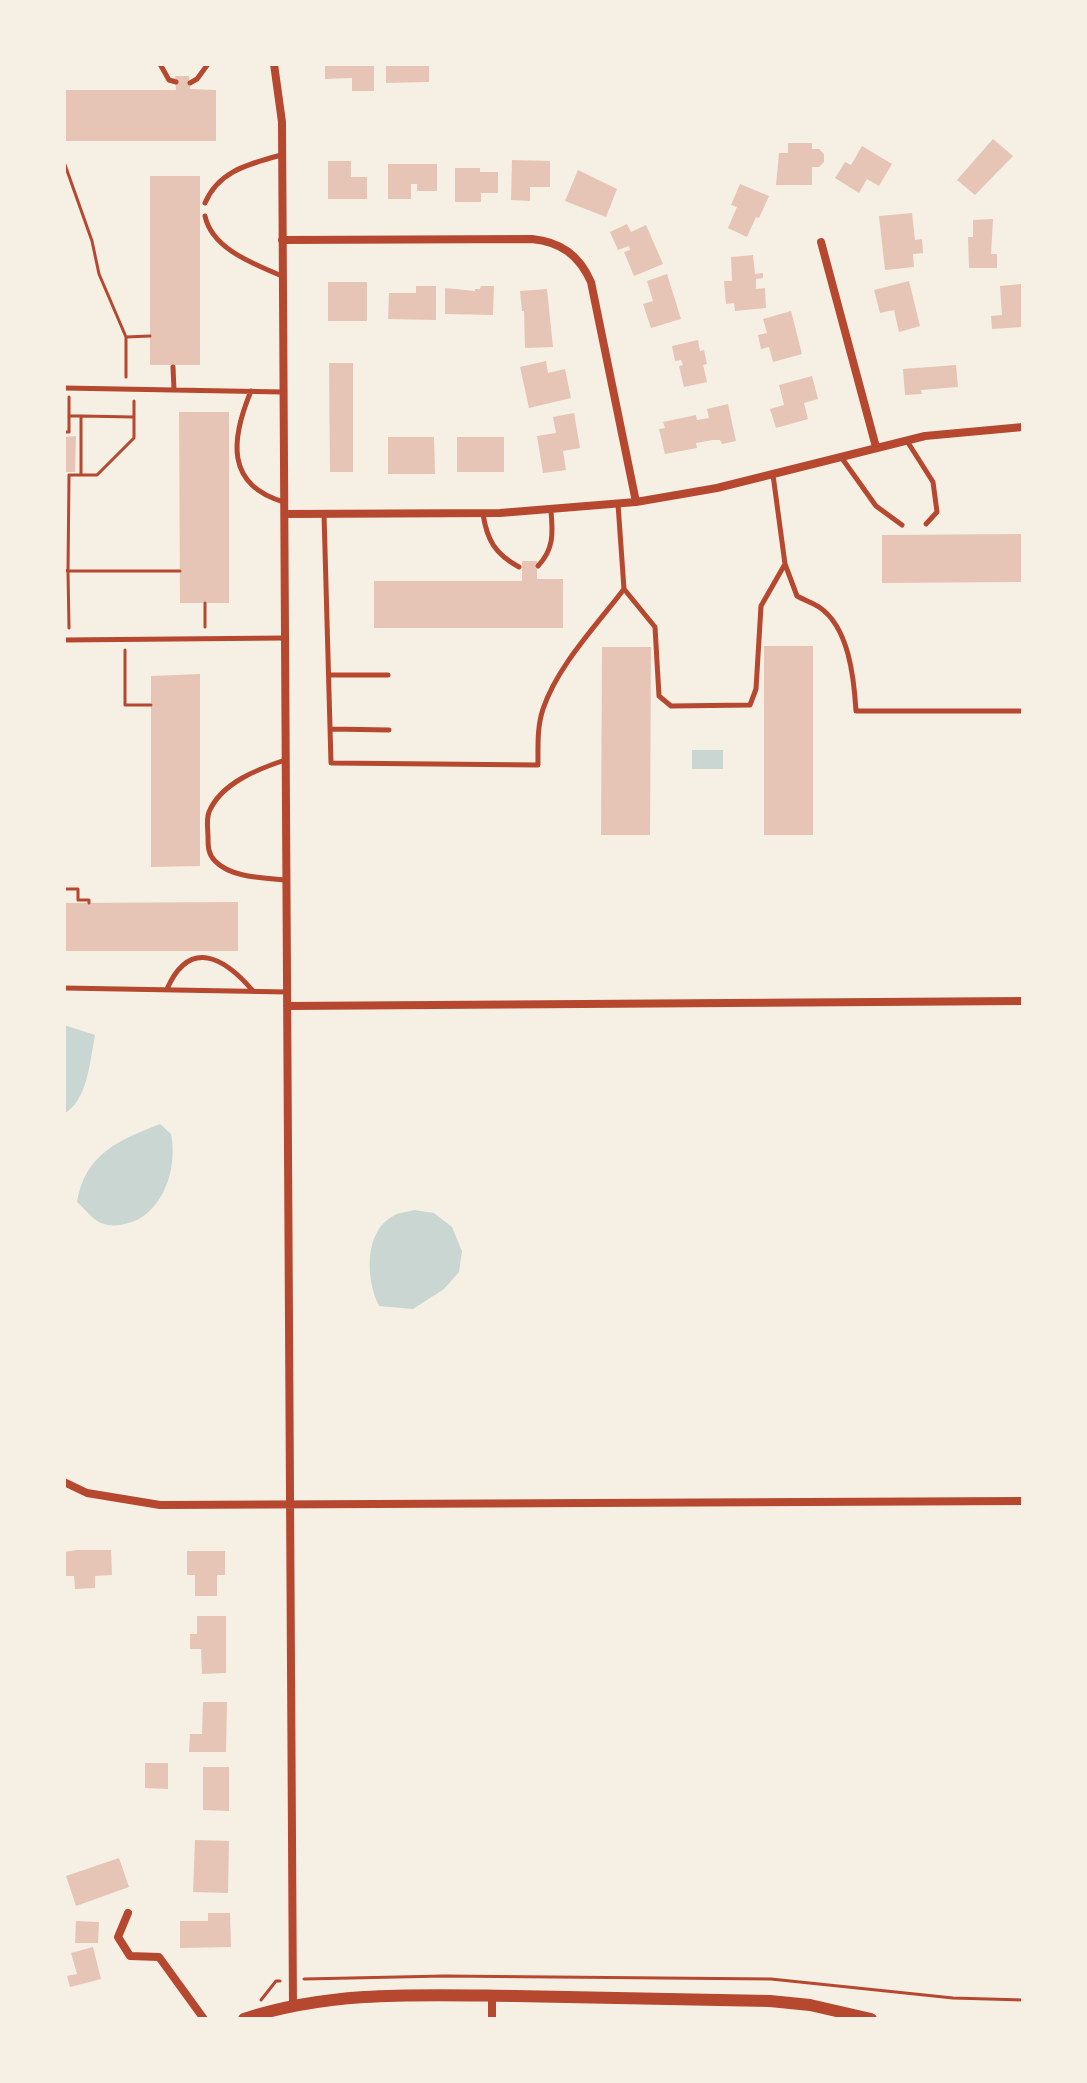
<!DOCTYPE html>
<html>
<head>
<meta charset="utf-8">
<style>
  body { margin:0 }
  #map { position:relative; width:1087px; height:2083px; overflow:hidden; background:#f6efe4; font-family:"Fira Sans",sans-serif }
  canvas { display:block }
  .frame { position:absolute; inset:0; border:66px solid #f6efe4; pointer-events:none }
</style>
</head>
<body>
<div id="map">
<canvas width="1087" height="2083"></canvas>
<div class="frame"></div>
</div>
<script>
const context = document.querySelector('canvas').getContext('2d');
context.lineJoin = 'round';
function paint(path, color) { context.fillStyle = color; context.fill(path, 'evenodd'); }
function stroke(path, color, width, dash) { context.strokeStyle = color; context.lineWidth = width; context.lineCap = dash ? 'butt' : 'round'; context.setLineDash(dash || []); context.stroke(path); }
paint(new Path2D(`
  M692,750H723V769H692Z
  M64,1025L95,1035C90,1060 88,1100 64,1114Z
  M160,1124L171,1134C178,1168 163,1216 125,1224C118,1226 108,1226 101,1223C92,1219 84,1208 77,1202C85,1154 119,1140 160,1124Z
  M414,1210L434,1213L452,1227L462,1251L459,1272L444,1289L413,1309L379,1306C366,1280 363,1230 395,1215C400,1212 408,1212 414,1210Z`), '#c9d6d2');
paint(new Path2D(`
  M325,64H374V91H352V78L325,79Z
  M386,64H429V82L386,83Z
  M175,76H189L190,89L216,90V141H64V90H176Z
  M993,139L1013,156L975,195L957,180Z
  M788,143H812V149H819L824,154V162L819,167H812V185H776L779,153H788Z
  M862,146L892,164L879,186L867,179L859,193L835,178L845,162L851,165Z
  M512,160L550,161V187H530V201L511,200Z
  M328,161H351V177H367V199H328Z
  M388,164H437V191H417V184H411V199H388Z
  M455,168H480V172H498V193H481V202H455Z
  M578,170L617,189L606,217L565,201Z
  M150,176H200V365H150Z
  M740,184L769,196L759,218L756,217L747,237L728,228L737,207L731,205Z
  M912,213L915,240L922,239L923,253L913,254L914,267L885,270L879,216Z
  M993,219L991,254H997V268H969L968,237H973V220Z
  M627,224L631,232L646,225L663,264L634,276L624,252L630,250L629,246L618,250L610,232Z
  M753,255L755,274L763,273V278L756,279V289L765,288L766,308L735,311L734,303L726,304L724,281H732L731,257Z
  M667,274L681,319L651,328L643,304L653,301L647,281Z
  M909,281L920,326L899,332L894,310L880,313L874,290Z
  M328,282H367V321H328Z
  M1021,284L1023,327L992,329L991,316L1002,315L1000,286Z
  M416,286H436V320L388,319L389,293H416Z
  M481,286H494L493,315L445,314V288L475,291V289H480Z
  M547,289L553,347L525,348L524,311H522L520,291Z
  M791,311L802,354L773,362L769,347L761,349L758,335L767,333L763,319Z
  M698,340L700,351L704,350L707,364L703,365L707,382L684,387L679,366L683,365L681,360L675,361L672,346Z
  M546,361L548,373L565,369L571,398L529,408L520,367Z
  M329,363H353V472H330Z
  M956,365L958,387L921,390L922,394L905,395L903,369Z
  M812,376L818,399L804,403L808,419L776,428L770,409L784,405L779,385Z
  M728,404L736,441L722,444L720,440H713L696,443L697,448L665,454L659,429L665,428L663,422L696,415L697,420L709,418L707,409Z
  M179,412H229V603H180Z
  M574,413L580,448L563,451L566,470L543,473L537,436L556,433L553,417Z
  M76,436L75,472H64V437Z
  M388,437H434L435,474H388Z
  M457,437H504V472H457Z
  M1023,534V582L882,583V535Z
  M522,561H537V579H563V628H374V581H522Z
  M764,646H813V835H764Z
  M602,647H651L650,835H601Z
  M200,674V866L151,867V676Z
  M238,902V951H64V903Z
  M76,1550H111L112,1575L95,1576V1588L75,1589L74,1576H64V1552Z
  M187,1551H225V1575H217V1596H195V1575H187Z
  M197,1616H226V1673L202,1674L201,1649H190V1634H197Z
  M203,1702H227L226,1752H189L190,1734H202Z
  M145,1763H168V1789L145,1788Z
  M203,1767H229V1811L203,1810Z
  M195,1840L229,1841L228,1893L193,1892Z
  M119,1858L129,1887L76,1906L66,1876Z
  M208,1913H230L231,1947L180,1948V1921H208Z
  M76,1921L99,1922L98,1943H75Z
  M93,1947L101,1979L70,1987L67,1976L77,1974L71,1953Z`), '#e6c5b7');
stroke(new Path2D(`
  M64,162L92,241L99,274L126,337
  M126,377V337L150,336
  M134,401V417
  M69,416H81V475H69L68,571H180
  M81,416L134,417V438L97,475H81
  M64,432H69V397
  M64,570L68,571L69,628
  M205,603V627
  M125,650V705H151
  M64,889H78V900H89V903
  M304,1979L444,1976L771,1979L953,1998L1023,2000
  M261,2000L276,1981H280`), '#b5482f', 3);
stroke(new Path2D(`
  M160,64L169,80L176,82
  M190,83L197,79L208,64
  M205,203C219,170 250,164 281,155
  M205,216C212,249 254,264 282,276
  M173,367L174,390
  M64,388L283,392
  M251,391C231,439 225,485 284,502
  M907,441L933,482L937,512L926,524
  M841,457L876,506L902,525
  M773,475L785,564L797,596C804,600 813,603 819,607C849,627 854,678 856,711H1023
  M618,504L624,589L655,627L659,696L671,706L750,705L756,689L761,606L785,564
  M324,514L331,763L538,765C538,746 537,727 543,709C558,665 596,626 624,589
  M483,514C487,540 495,554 519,567
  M538,566C554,549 553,533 551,511
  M64,640L284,638
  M329,675H388
  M331,729L389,730
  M285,760C258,769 221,783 209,812C206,820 208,829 208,837C208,846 208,854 215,861C231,878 265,878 286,880
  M64,988L287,992
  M167,989C190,937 225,958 253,991`), '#b5482f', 5);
stroke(new Path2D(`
  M274,64L282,122L293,2005
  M282,240L532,239C561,242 579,255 591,282L636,502
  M821,242L876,447
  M285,514L500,513L636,502L717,488L925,436L1023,427
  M287,1006L1023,1001
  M64,1482L87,1493L160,1505L1023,1501
  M128,1913L118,1937L130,1956L159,1957L204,2019
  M492,1996V2019`), '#b5482f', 8);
stroke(new Path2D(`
  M244,2019C332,1990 424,1995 515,1996C600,1998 685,1999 770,2001L810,2005L871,2019`), '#b5482f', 12);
</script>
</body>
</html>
